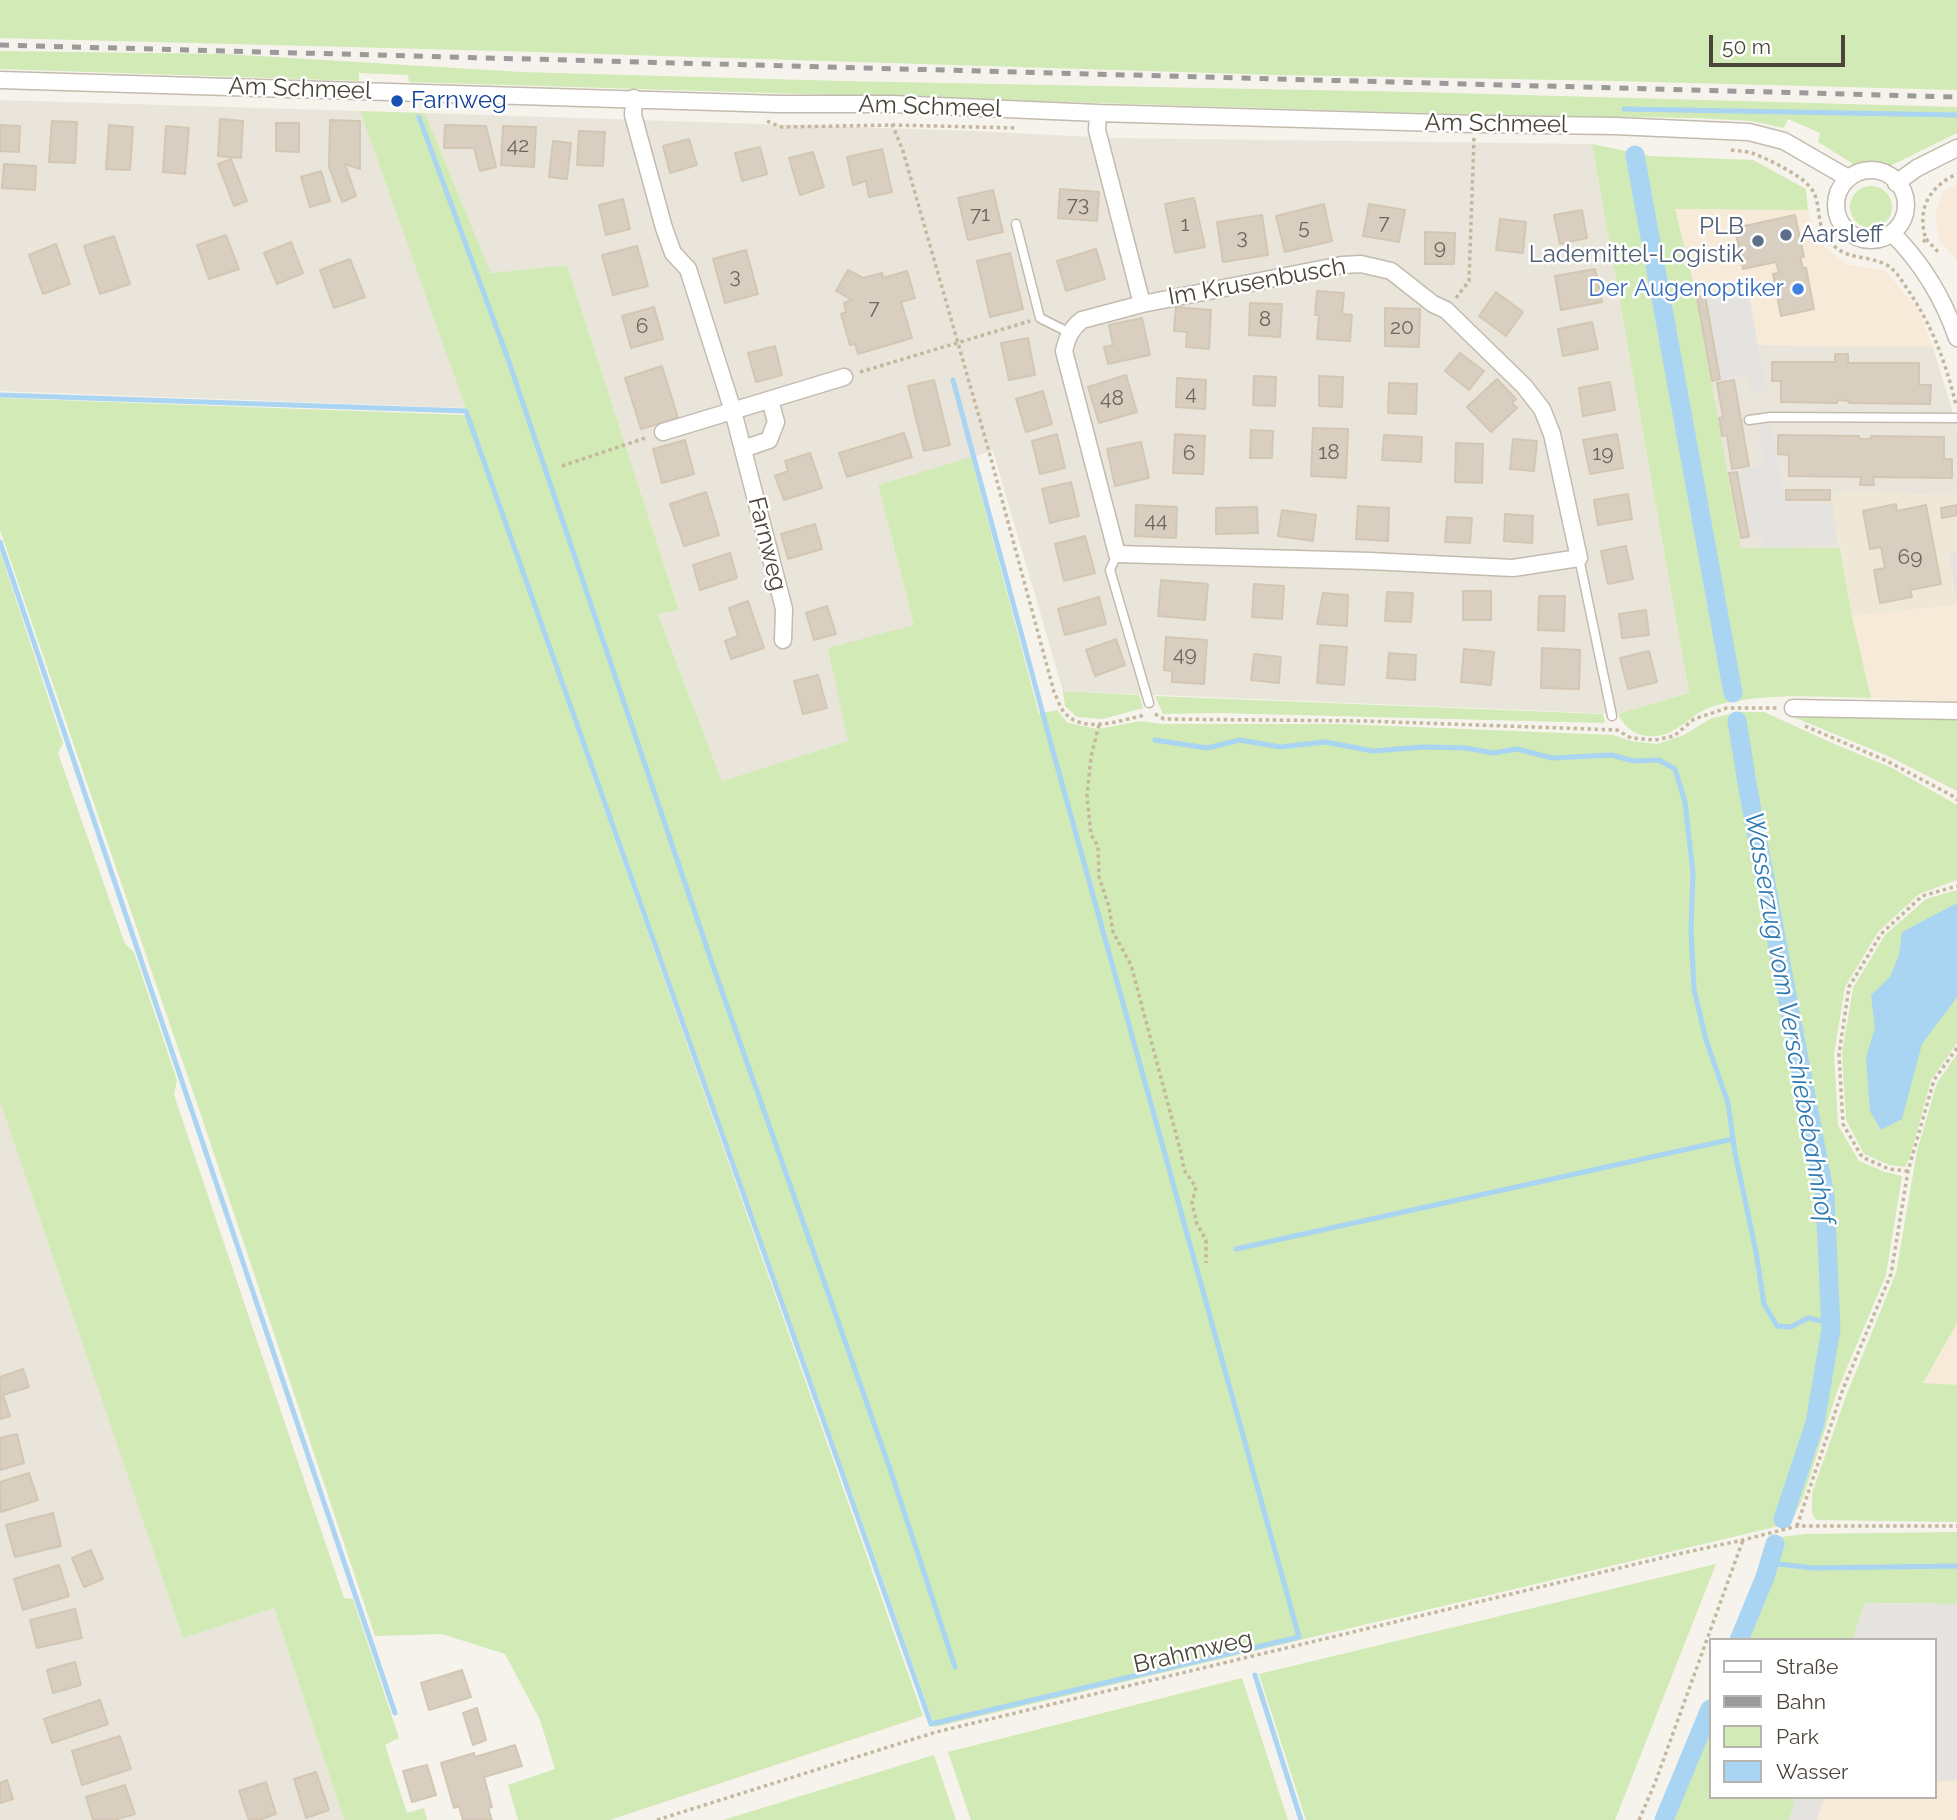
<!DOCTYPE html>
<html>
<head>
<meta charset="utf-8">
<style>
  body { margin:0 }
  #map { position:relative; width:1957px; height:1820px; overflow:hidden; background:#f6f3ec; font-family:Raleway,sans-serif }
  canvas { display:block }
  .legend { position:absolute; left:1709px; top:1638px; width:228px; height:161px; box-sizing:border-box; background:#fff; border:2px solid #b7b4b0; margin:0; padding:9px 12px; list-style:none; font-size:21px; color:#4b4439 }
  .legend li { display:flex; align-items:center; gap:14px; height:35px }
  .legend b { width:35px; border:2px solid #b7b4b0 }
  .scale { position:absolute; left:1709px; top:35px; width:136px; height:32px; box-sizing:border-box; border:4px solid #4b4439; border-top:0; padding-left:9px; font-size:21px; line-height:24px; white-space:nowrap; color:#4b4439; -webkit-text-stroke:5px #fff; paint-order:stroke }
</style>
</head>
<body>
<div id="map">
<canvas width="1957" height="1820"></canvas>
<ul class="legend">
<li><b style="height:9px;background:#fff"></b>Straße</li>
<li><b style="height:9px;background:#9a9a9a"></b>Bahn</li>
<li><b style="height:19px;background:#d2eab5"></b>Park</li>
<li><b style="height:19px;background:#a9d4f2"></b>Wasser</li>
</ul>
<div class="scale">50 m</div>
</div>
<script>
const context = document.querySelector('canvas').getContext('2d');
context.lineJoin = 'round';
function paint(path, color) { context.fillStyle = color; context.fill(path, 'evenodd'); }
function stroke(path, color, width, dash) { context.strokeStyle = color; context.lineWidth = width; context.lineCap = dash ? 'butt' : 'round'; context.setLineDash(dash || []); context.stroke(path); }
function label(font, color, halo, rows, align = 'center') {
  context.font = font + ' Raleway,sans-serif'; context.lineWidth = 5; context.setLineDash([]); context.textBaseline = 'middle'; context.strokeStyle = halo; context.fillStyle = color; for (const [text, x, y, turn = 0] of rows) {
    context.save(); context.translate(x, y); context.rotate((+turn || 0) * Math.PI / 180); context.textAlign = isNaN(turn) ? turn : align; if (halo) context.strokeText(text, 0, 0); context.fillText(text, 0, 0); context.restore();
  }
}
paint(new Path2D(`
  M0,100L360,111L466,408L0,391Z
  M425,113L976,131L1111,138L1592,144L1689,693L1618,714L1063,691L993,451L878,485L914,625L848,741L722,781L658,613L679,609L567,265L491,273Z
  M1695,290H1748L1758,345L1933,347L1957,426V495L1832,493L1840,548L1741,549Z
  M0,1102L183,1637L274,1608L344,1820H0Z`), '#eae5da');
paint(new Path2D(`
  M1957,184V261L1939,240L1935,213L1943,191Z
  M1675,209L1808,210L1816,240L1846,264L1886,271L1919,311L1933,347L1758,345L1748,290H1695Z
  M1957,605V702L1871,698L1852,616Z
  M1957,1323V1385L1923,1384Z
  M1957,1604V1820H1790L1796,1797H1934V1640H1852Z`), '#f7ead8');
paint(new Path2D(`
  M1831,493L1957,495V605L1852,616Z`), '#efe8d6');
paint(new Path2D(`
  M0,0H1957V90L1617,81L1277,75L503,51L0,38Z
  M0,51L225,54L522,72L842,81L1415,92L1957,107V133L1890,166L1855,165L1818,142L1820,133L1788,119L1784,128L1751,121L1695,118L1493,115L409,82L408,75L359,73V81L0,69Z
  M360,111L425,113L491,273L567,265L679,610L658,614L722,781L848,741L828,648L914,625L878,485L971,457L1039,714L1057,710L1068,723L1098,729L1141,721L1162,724H1340L1613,735L1631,741L1657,744L1684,735L1710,719L1734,713L1822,1197L1829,1329L1813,1422L1779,1526L935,1727Z
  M1592,144L1650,156L1753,160L1806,189L1808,210L1675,209L1695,290L1741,548H1840L1852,616L1871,698C1819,697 1765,692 1714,706C1692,712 1680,733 1657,736C1639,738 1626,730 1618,714L1689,693Z
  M1850 207a21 21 0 1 1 42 0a21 21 0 1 1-42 0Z
  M0,398L466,415L923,1716L610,1820H518L508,1785L555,1769L540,1720L505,1654L442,1634L375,1636L200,1112L0,530Z
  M0,551L63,743L58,753L125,944L134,952L177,1080L174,1095L344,1598L353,1599L399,1738L385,1745L407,1813L424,1808L427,1820H344L274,1608L183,1638L0,1102Z
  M1063,691L1139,695L1143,708L1103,719L1077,717L1065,706Z
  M1155,696L1603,714L1605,723L1220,713L1163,714Z
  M1737,712H1764L1832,743L1892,768L1957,805V880L1919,894L1878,932L1845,987L1834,1054L1838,1125L1859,1161L1885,1172L1902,1176L1886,1275L1838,1389L1803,1498L1792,1520L1783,1524L1816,1423L1833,1329L1827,1195Z
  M1786,714L1957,716V791L1890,757Z
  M1957,890V1043L1931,1080L1910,1157L1905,1167L1889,1165L1864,1154L1846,1120L1842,1053L1853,988L1885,935L1926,899Z
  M1957,1054V1323L1923,1383L1957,1385V1522L1816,1520L1812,1513V1493L1846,1396L1896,1273L1917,1151L1937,1083Z
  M1957,1532V1604L1865,1603L1852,1640H1744L1768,1578L1781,1537L1806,1534Z
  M1716,1564L1615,1820H1306L1259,1674Z
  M1242,1678L1288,1820H971L948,1752Z
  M1710,1727V1797H1796L1789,1820H1674Z
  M934,1755L956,1820H723Z`), '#d2eab5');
paint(new Path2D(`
  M1704,290H1748L1766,389L1751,393L1747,374L1721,380Z
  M1771,424L1784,502L1830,504L1837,545L1762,547V534L1751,536L1739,470L1765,466L1758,425Z
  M1957,551V596H1956L1949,553Z
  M1865,1603L1957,1604V1780L1934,1782V1640H1852Z
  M1796,1797H1824L1817,1820H1789Z`), '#e5e3e0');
paint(new Path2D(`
  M1957,903V997L1922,1044L1902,1119L1881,1130L1870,1111L1866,1057L1875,1028L1871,995L1890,977L1899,955L1902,932Z`), '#a9d4f2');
stroke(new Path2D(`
  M1624,109L1957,115
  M419,117L508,359L712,963L890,1469L955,1667
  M0,395L466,411L931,1724L1299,1637L1051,744L953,380
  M0,542L395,1713
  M1155,740L1207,748L1240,740L1280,747L1325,742L1373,751L1423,747L1466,748L1493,753L1517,749L1552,758L1611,755L1634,761L1659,760L1675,769L1685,802L1693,873L1691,931L1694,989L1706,1040L1728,1103L1735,1153L1756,1252L1764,1304L1777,1326L1791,1327L1808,1318L1831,1323
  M1236,1249L1733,1139
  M1769,1563L1813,1568L1957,1566
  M1255,1675L1301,1820`), '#a9d4f2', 5);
stroke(new Path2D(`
  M1635,155L1733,693
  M1737,721L1748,789L1825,1196L1831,1329L1815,1423L1783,1519
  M1739,1640L1765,1577L1775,1544
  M1664,1820L1710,1709`), '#a9d4f2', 19);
const building = new Path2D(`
  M220,119L243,121L241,158L218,156Z
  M330,120L360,121V169L345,164L356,196L342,202L329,167Z
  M52,121L77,122L75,163L49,162Z
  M276,123H299V152L276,151Z
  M0,125L20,126L19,152L0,151Z
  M109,125L133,127L130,170L106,169Z
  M445,125L486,126L496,167L480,171L474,148H444Z
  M166,126L189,128L185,174L163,172Z
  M503,126L536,127L534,167L501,165Z
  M579,131L605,132L603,166L577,165Z
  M689,139L697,165L670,173L663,146Z
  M553,141L571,143L567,179L549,177Z
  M760,147L767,174L742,181L735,153Z
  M882,149L892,192L869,197L866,181L853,185L847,157Z
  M813,152L824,187L800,195L789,158Z
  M231,159L247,201L234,206L218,164Z
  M4,164L36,166L35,190L2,188Z
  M321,171L330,201L310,207L301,177Z
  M1060,189L1099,192L1097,221L1058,218Z
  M993,190L1003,232L968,240L958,198Z
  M1194,198L1205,247L1175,253L1165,204Z
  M623,199L630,229L606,235L599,205Z
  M1324,204L1332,241L1285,252L1276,216Z
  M1369,204L1405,210L1399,242L1363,236Z
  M1582,210L1587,238L1560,244L1554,215Z
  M1262,215L1268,255L1223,262L1217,222Z
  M1795,215L1804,257H1800L1803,268H1806L1814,309L1781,316L1773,274L1779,273L1776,262L1743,269L1735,228Z
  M1500,219L1526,222L1523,253L1496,250Z
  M1425,232L1455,233L1454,264H1425Z
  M226,235L239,269L209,279L197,245Z
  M114,236L130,284L100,294L84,246Z
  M291,242L303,273L277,284L264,253Z
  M56,244L70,284L43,294L29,255Z
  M637,246L648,286L613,295L602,255Z
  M1096,249L1105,279L1066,291L1057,261Z
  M746,250L758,294L725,303L713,259Z
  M1010,253L1023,309L990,317L977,261Z
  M350,259L365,297L334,308L320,270Z
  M1595,269L1602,302L1561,310L1555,276Z
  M848,270L863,278L882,273L883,278L907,271L915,298L901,302L912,338L858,354L855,344L850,345L841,314L846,312L844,303L852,300L836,291Z
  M1317,291L1344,293L1342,314L1352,315L1350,341L1317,339L1319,315H1315Z
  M1496,292L1523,312L1506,336L1479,316Z
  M1705,295L1720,379L1712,381L1697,297Z
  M1250,303L1282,304L1280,337L1249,335Z
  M654,307L663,339L631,348L622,316Z
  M1176,307L1211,310L1209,349L1186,347L1187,332L1174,331Z
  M1385,308L1420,309L1419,347L1385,346Z
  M1142,318L1150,355L1108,364L1104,347L1113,345L1109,325Z
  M1592,322L1598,349L1563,356L1558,329Z
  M1028,338L1035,375L1009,380L1001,343Z
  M775,346L782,375L756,382L748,353Z
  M1460,353L1484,371L1469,390L1445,371Z
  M1835,354H1848V363H1919V385H1931L1930,404L1849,403V401L1837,400V403L1781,402V381H1772V362H1835Z
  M662,366L678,418L641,429L625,378Z
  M1126,375L1137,412L1099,423L1088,387Z
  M1254,376L1276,377L1275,406L1253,405Z
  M1319,376L1343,377L1342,407L1319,406Z
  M1177,378L1206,380L1205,409L1176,407Z
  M1497,379L1516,399L1512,403L1517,408L1491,432L1467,407Z
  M934,380L950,445L924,451L908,386Z
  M1734,380L1749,466L1732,469L1727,435L1722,436L1719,418L1723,417L1717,383Z
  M1610,382L1615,410L1583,416L1579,388Z
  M1389,383L1417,384L1416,414L1388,413Z
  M1043,391L1052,424L1026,432L1016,399Z
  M1313,428L1348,429L1346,478L1311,476Z
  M1251,430L1273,431L1272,458H1250Z
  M904,433L912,457L847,477L839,453Z
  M1057,434L1065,468L1040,474L1032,441Z
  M1175,434L1205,436L1203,474L1173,473Z
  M1617,434L1623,468L1590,474L1583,440Z
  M1384,435L1422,437L1421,462L1382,460Z
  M1778,435L1859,436V439H1871V436L1944,437V459H1952V478L1873,477L1874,485H1860L1861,477L1789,476V455L1778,454Z
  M1513,439L1537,441L1534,471L1510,469Z
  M685,440L694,474L662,483L653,449Z
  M1141,442L1149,478L1115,486L1107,449Z
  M1456,443L1483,444L1482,483L1455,482Z
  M810,453L822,488L784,500L775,476L788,471L785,461Z
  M1737,472L1749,537L1741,538L1729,473Z
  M1071,482L1079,516L1050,523L1042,489Z
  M1786,490H1830V500H1786Z
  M706,492L719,535L684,546L670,504Z
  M1628,494L1632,519L1598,525L1594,500Z
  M1896,504L1897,511L1926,505L1941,584L1910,590L1912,597L1880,603L1874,570L1885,568L1881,547L1870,549L1863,511Z
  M1136,505L1177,507L1176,538L1135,536Z
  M1957,505V515L1942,518L1941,508Z
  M1358,506L1389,508L1388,541L1356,539Z
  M1257,507L1258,533L1216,534V508Z
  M1282,510L1316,515L1313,541L1278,536Z
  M1505,514L1533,516L1532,543L1504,541Z
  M1447,517L1472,518L1470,543L1445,542Z
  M815,524L822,549L788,559L781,534Z
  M1085,536L1095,573L1064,581L1055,544Z
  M1626,546L1633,579L1608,584L1601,551Z
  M730,553L737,578L700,590L693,565Z
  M1161,580L1208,584L1205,620L1158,616Z
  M1254,584L1284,586L1282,619L1252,617Z
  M1463,591H1491V620H1463Z
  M1387,592L1413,593L1411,622L1385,621Z
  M1323,593L1348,595L1347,626L1317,624Z
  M1539,596H1565L1564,631L1538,630Z
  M1099,597L1106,624L1065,635L1058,609Z
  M748,601L764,648L731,659L725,641L738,636L729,608Z
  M827,606L836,634L814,640L806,613Z
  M1646,610L1649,635L1622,638L1619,614Z
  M1166,637L1207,640L1204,684L1172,682V671L1164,670Z
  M1116,639L1125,665L1095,676L1086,650Z
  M1320,645L1347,647L1344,685L1317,683Z
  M1542,648L1580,650L1579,689L1541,688Z
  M1464,649L1494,652L1491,685L1461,682Z
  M1649,651L1657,682L1628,689L1620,658Z
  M1389,653L1416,655L1415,680L1387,678Z
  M1254,654L1281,657L1279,683L1251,680Z
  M818,675L827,708L803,714L794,681Z
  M23,1369L29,1387L3,1395L10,1416L0,1419V1377Z
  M17,1434L24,1463L0,1470V1438Z
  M29,1473L38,1500L1,1512L0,1482Z
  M53,1513L61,1546L15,1557L6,1525Z
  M91,1550L103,1579L84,1587L72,1558Z
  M59,1565L69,1596L23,1610L14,1579Z
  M75,1609L82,1638L37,1648L30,1620Z
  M75,1662L81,1685L53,1693L47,1670Z
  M462,1670L471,1697L429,1710L421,1683Z
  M100,1700L108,1724L52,1743L44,1719Z
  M477,1708L486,1740L473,1745L463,1713Z
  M120,1736L131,1769L82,1785L72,1751Z
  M515,1745L522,1766L484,1777L492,1807L488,1808L492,1820H463L459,1806L454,1808L441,1763L474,1753L475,1757Z
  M427,1765L436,1795L412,1802L403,1771Z
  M316,1772L329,1810L306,1818L294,1779Z
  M7,1780L13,1799L0,1803V1783Z
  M266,1782L276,1814L259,1820H249L239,1791Z
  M125,1785L135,1814L114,1820H93L86,1797Z`);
paint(building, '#d8cfc1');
stroke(building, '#d3c7b4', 2);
const service = new Path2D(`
  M1016,224L1040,318L1070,333
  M1749,420L1771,417L1957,418
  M1117,554L1110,570L1149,703
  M1579,558L1612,716`);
const minor = new Path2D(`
  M0,80L779,104H892L1098,113L1474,124L1615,126L1749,132L1784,141L1848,178
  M634,98L633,115L664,228L673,253L688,269L733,411L784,609L783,640
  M1098,113L1097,130L1142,304
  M1836 205a35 35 0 1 1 70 0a35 35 0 1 1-70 0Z
  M1896,183L1917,168L1957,148
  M1892,233C1922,263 1943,297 1957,338
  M1361,264L1391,271L1433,304L1446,310L1524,386L1542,409L1552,434L1579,558L1513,568L1369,561L1117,554L1064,351C1067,338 1071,328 1082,320L1142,304L1342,265Z
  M663,432L844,377
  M743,449L769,440L776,422L770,400
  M1793,708L1957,711`);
stroke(service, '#c2bbae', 11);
stroke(minor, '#c2bbae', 19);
stroke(new Path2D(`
  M767,121L781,127L892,125L1017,128
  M892,124L903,151L988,448L1054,692C1057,698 1060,707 1064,712C1083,735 1121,720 1145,715
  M1731,150C1738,151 1745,151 1752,153C1768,159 1807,177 1814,193C1822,211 1815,226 1831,243C1846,260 1866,255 1885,264C1895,269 1900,278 1906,287C1932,325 1945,360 1956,405
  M1926,239L1940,254
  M1923,242L1926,239C1916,209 1930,186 1957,174
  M1456,298L1469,281L1474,138
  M860,372L1030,321
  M562,466L648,437
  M1155,714L1164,719L1365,721L1617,730L1631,738L1655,740L1674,736L1694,719L1727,708H1779
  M1099,725L1091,757L1087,796L1091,835L1098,846L1099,877L1109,907L1113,932L1131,965L1181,1153L1184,1170L1196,1187L1192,1203L1197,1224L1206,1240V1263
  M1805,726L1887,761L1951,795L1957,800
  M1908,1171L1889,1169L1862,1157L1843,1124L1839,1054L1849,987L1881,934L1922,896L1957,886
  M1797,1526L1843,1389L1891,1274L1908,1171L1934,1080L1957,1048
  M657,1820L936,1732L1678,1554L1743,1540L1797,1526H1957
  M1639,1820L1655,1783L1743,1540`), '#c4b79f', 3.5, [3.5, 3.5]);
stroke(service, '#fff', 8);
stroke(minor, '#fff', 16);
stroke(new Path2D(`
  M0,45L1957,97`), '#9a9a9a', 5, [9, 9]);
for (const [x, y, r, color] of [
  [397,101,7,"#1a4fb4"],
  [1786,235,7,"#5c6f8a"],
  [1758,241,7,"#5c6f8a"],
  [1798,289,7,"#3f7fe0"]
]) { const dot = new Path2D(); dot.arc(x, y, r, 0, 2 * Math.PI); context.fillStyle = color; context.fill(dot); stroke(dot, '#fff', 2.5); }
label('21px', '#6e675b', null, [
  ["42",518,146],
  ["73",1078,205],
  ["71",980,215],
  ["7",1384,223],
  ["1",1185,225],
  ["5",1304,228],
  ["3",1242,238],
  ["9",1440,248],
  ["3",735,277],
  ["7",874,308],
  ["8",1265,320],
  ["6",642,327],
  ["20",1402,328],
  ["4",1191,394],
  ["48",1112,399],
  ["18",1329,453],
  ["6",1189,454],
  ["19",1603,454],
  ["44",1156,521],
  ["69",1910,558],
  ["49",1185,655]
]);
label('24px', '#4b4439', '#fff', [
  ["Am Schmeel",300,89,2],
  ["Am Schmeel",930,107,2],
  ["Am Schmeel",1496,124,1],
  ["Im Krusenbusch",1257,282,-10],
  ["Farnweg",767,544,76],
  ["Brahmweg",1193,1652,-13]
]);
label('24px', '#164399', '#fff', [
  ["Farnweg",411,101]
], 'left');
label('24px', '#4e5e75', '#fff', [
  ["PLB",1744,227],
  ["Lademittel-Logistik",1744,255],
  ["Aarsleff",1800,235,"left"]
], 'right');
label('24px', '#366cbe', '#fff', [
  ["Der Augenoptiker",1784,289]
], 'right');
label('italic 26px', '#2e7ab2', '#fff', [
  ["Wasserzug vom Verschiebebahnhof",1789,1018,80]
]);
</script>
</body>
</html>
